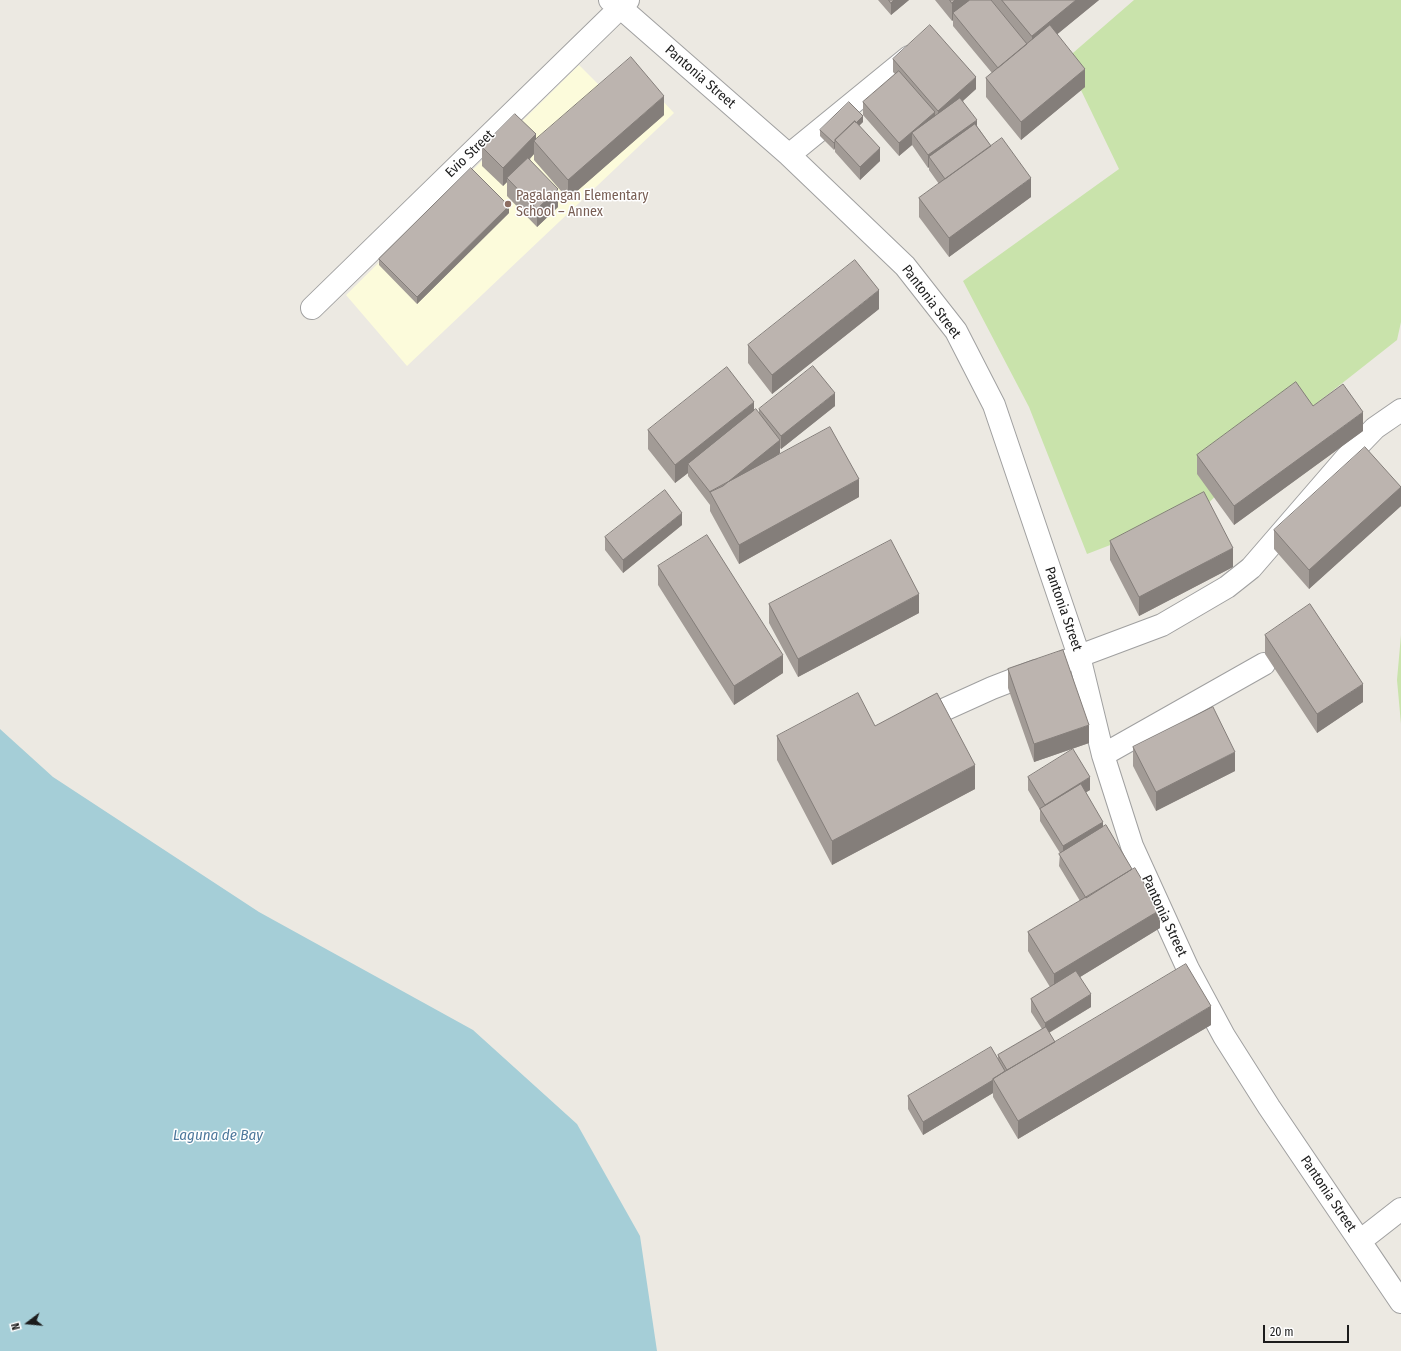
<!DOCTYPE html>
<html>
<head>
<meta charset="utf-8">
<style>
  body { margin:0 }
  #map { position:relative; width:1401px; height:1351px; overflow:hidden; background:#ece9e2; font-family:"Fira Sans Condensed",sans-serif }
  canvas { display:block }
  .north { position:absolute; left:8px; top:1303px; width:40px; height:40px; -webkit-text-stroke:3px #fff; paint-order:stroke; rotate:254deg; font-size:11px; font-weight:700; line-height:16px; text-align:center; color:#1c1c1c }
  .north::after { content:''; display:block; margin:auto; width:14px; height:18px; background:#1c1c1c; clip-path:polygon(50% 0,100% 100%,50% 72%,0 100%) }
  .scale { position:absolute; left:1263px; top:1325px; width:86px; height:18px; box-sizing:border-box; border:2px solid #1c1c1c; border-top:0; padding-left:5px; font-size:12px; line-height:14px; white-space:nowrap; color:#1c1c1c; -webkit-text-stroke:3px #fff; paint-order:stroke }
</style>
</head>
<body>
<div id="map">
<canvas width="1401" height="1351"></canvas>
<div class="north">N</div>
<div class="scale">20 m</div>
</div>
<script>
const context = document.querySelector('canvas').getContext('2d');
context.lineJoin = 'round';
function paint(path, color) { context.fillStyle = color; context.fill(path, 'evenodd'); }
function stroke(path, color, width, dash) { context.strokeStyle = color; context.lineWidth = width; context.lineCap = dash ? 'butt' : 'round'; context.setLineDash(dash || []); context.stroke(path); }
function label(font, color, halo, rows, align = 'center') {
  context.font = font + ' "Fira Sans Condensed",sans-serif'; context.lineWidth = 3; context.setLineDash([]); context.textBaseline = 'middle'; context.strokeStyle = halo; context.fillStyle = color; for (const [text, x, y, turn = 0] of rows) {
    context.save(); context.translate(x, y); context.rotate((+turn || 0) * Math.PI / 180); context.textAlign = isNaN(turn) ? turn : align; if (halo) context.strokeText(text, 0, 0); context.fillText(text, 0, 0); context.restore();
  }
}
paint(new Path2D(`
  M627,63L674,113L407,366L346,295L579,65L601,87Z`), '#fcfbdb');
paint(new Path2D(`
  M1134,0H1401V322L1397,340L1298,418L1201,510L1087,554L1029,407L963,281L1119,169L1066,59Z
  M1401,635V724L1397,680Z`), '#c9e3ab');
paint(new Path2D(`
  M0,729L53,777L259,912L473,1030L577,1124L640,1236L657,1351H0Z`), '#a5ced7');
const minor = new Path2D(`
  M610,0L621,8L789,155L905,266L956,331L994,405L1079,656L1103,755L1132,846L1188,969L1224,1036L1269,1107L1401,1302
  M789,155L909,57
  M312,308L628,0
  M1066,661L1162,625L1227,587L1251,568L1346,458L1375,428L1401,410
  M919,721L992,688L1036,671
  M1103,755L1264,664
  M1360,1241L1401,1209`);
stroke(minor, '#a0a0a0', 24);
stroke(minor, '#fff', 22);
paint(new Path2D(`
  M878,0H909L891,15Z
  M935,0H1099L1057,34L1085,87L1021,140L986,97V78L992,73L953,26V20L952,21Z
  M893,59L976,89L963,101L977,126L991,146L1031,197L949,257L919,217V198L939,184L929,170V167L928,168L912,145L899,156L863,115V102L895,74L893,72Z
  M664,115L568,199L534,160V154L530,159L558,207L537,227L507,196V182L503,186L482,166V147L536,140Z
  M863,122L859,126L880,161L860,180L835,152V148L834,150L820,136V130Z
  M509,213L417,304L379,265V259Z
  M879,309L772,394L748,363V345Z
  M835,406L781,449L780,448V453L775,457L859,497L739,564L710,511V505L688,476V473L675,483L648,449V430L754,411L759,414V409Z
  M1363,431L1234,525L1197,474V455Z
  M1401,486V506L1309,589L1274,549V530Z
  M682,525L623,573L605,550V537Z
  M1110,541L1233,567L1139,616L1110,560Z
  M658,566L783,673L734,705L658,585Z
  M769,604L919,613L798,677L769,623Z
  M1265,635L1363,702L1317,733L1265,654Z
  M1008,669L1089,743L1034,762L1008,688Z
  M875,726L975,789L832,865L777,760V736Z
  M1133,747L1235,771L1156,811L1133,766Z
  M1028,777L1090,790L1086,792L1103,827L1160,928L1080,977L1091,1007L1049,1033L1055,1042L1211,1025L1018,1139L993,1097V1093L923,1135L908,1109V1096L998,1059V1055L1042,1029L1031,1012V999L1050,987L1028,951V932L1080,901L1059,866L1060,853L1040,821V810L1028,790Z`), '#a29b96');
paint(new Path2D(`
  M894,0H909L891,15V3Z
  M955,0H978L953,13V20L952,21V3Z
  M1076,0H1099L1032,55V36Z
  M1085,69V87L1021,140V122Z
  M976,77V89L938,123V111Z
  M664,96V115L568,199V180Z
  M935,112V124L912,133V145L899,156V143Z
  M863,116V122L839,144L836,141Z
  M977,120V133L929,157V167L928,168V155Z
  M536,134V143L534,141V154L509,180L507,178V182L503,186V168Z
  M835,142V148L834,150V143Z
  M880,148V161L860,180V167Z
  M1031,178V197L949,257V238Z
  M558,189V207L537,227V209Z
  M509,206V213L417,304V297Z
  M879,290V309L772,394V375Z
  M835,393V406L781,449V436Z
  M754,402V420L688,464V473L675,483V465Z
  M1363,412V431L1234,525V506Z
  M780,440V453L716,503L712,494Z
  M859,479V497L739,564V545Z
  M1401,487V506L1309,589V570Z
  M682,513V525L623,573V560Z
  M1233,548V567L1139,616V597Z
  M919,594V613L798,677V659Z
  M783,655V673L734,705V686Z
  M1363,684V702L1317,733V714Z
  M1089,725V743L1034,762V744Z
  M1235,752V771L1156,811V792Z
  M975,765V789L832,865V841Z
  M1090,777V790L1045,817V805Z
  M1103,822V834L1063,859V846Z
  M1160,910V928L1054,993V974Z
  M1091,994V1007L1045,1035V1023Z
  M1211,1006V1025L1018,1139V1121Z
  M993,1080V1093L923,1135V1122Z`), '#847e7a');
const building = new Path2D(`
  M889,0H894L891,3Z
  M950,0H955L952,3Z
  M970,0H991L1027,44L998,68L953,13Z
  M1002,0H1076L1032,36Z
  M930,25L976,77L938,111L893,59Z
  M1050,25L1085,69L1021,122L986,78Z
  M631,57L664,96L568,180L534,141Z
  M899,71L935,112L899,143L863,102Z
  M960,98L977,120L928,155L912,133Z
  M849,102L863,116L856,123L855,121L835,140V142L834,143L820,130Z
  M515,114L536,134L503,168L482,147Z
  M855,121L880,148L860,167L835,140Z
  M975,124L991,146L945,179L929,157Z
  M1002,138L1031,178L949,238L919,198Z
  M528,158L558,189L537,209L507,178Z
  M471,168L509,206L417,297L379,259Z
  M855,260L879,290L772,375L748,345Z
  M813,366L835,393L781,436L759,409Z
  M727,367L754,402L675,465L648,430Z
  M1296,382L1313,406L1343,384L1363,412L1234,506L1197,455Z
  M756,409L780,440L723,486L710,492L688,464Z
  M830,427L859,479L739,545L710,492Z
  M1365,447L1401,487L1309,570L1274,530Z
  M665,490L682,513L623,560L605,537Z
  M1204,492L1233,548L1139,597L1110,541Z
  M707,535L783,655L734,686L658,566Z
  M891,540L919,594L798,659L769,604Z
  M1310,604L1363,684L1317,714L1265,635Z
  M1063,650L1089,725L1034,744L1008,669Z
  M858,693L875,726L937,693L975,765L832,841L777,736Z
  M1213,707L1235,752L1156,792L1133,747Z
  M1073,749L1090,777L1045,805L1028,777Z
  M1081,784L1103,822L1063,846L1040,809Z
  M1106,825L1132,869L1086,898L1059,854Z
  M1135,868L1160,910L1054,974L1028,932Z
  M1186,964L1211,1006L1018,1121L993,1079Z
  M1076,971L1091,994L1045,1023L1031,999Z
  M1046,1027L1055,1042L1007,1070L998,1055Z
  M991,1047L1005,1071L993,1079V1080L923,1122L908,1096Z`);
paint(building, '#bcb4af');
stroke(building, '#847e7a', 1);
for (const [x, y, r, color] of [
  [508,204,4,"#8d6e63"]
]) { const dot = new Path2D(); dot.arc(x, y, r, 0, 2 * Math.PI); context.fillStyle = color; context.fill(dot); stroke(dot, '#fff', 1.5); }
label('14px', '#1c1c1c', '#fff', [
  ["Pantonia Street",700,77,41],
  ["Evio Street",470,154,-44],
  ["Pantonia Street",931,302,53],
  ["Pantonia Street",1063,609,71],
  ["Pantonia Street",1164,916,65],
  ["Pantonia Street",1328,1194,56]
]);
label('14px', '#785e54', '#fff', [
  ["Pagalangan Elementary",516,196],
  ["School – Annex",516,212]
], 'left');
label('italic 15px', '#4d789c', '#fff', [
  ["Laguna de Bay",218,1136]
]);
</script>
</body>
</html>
